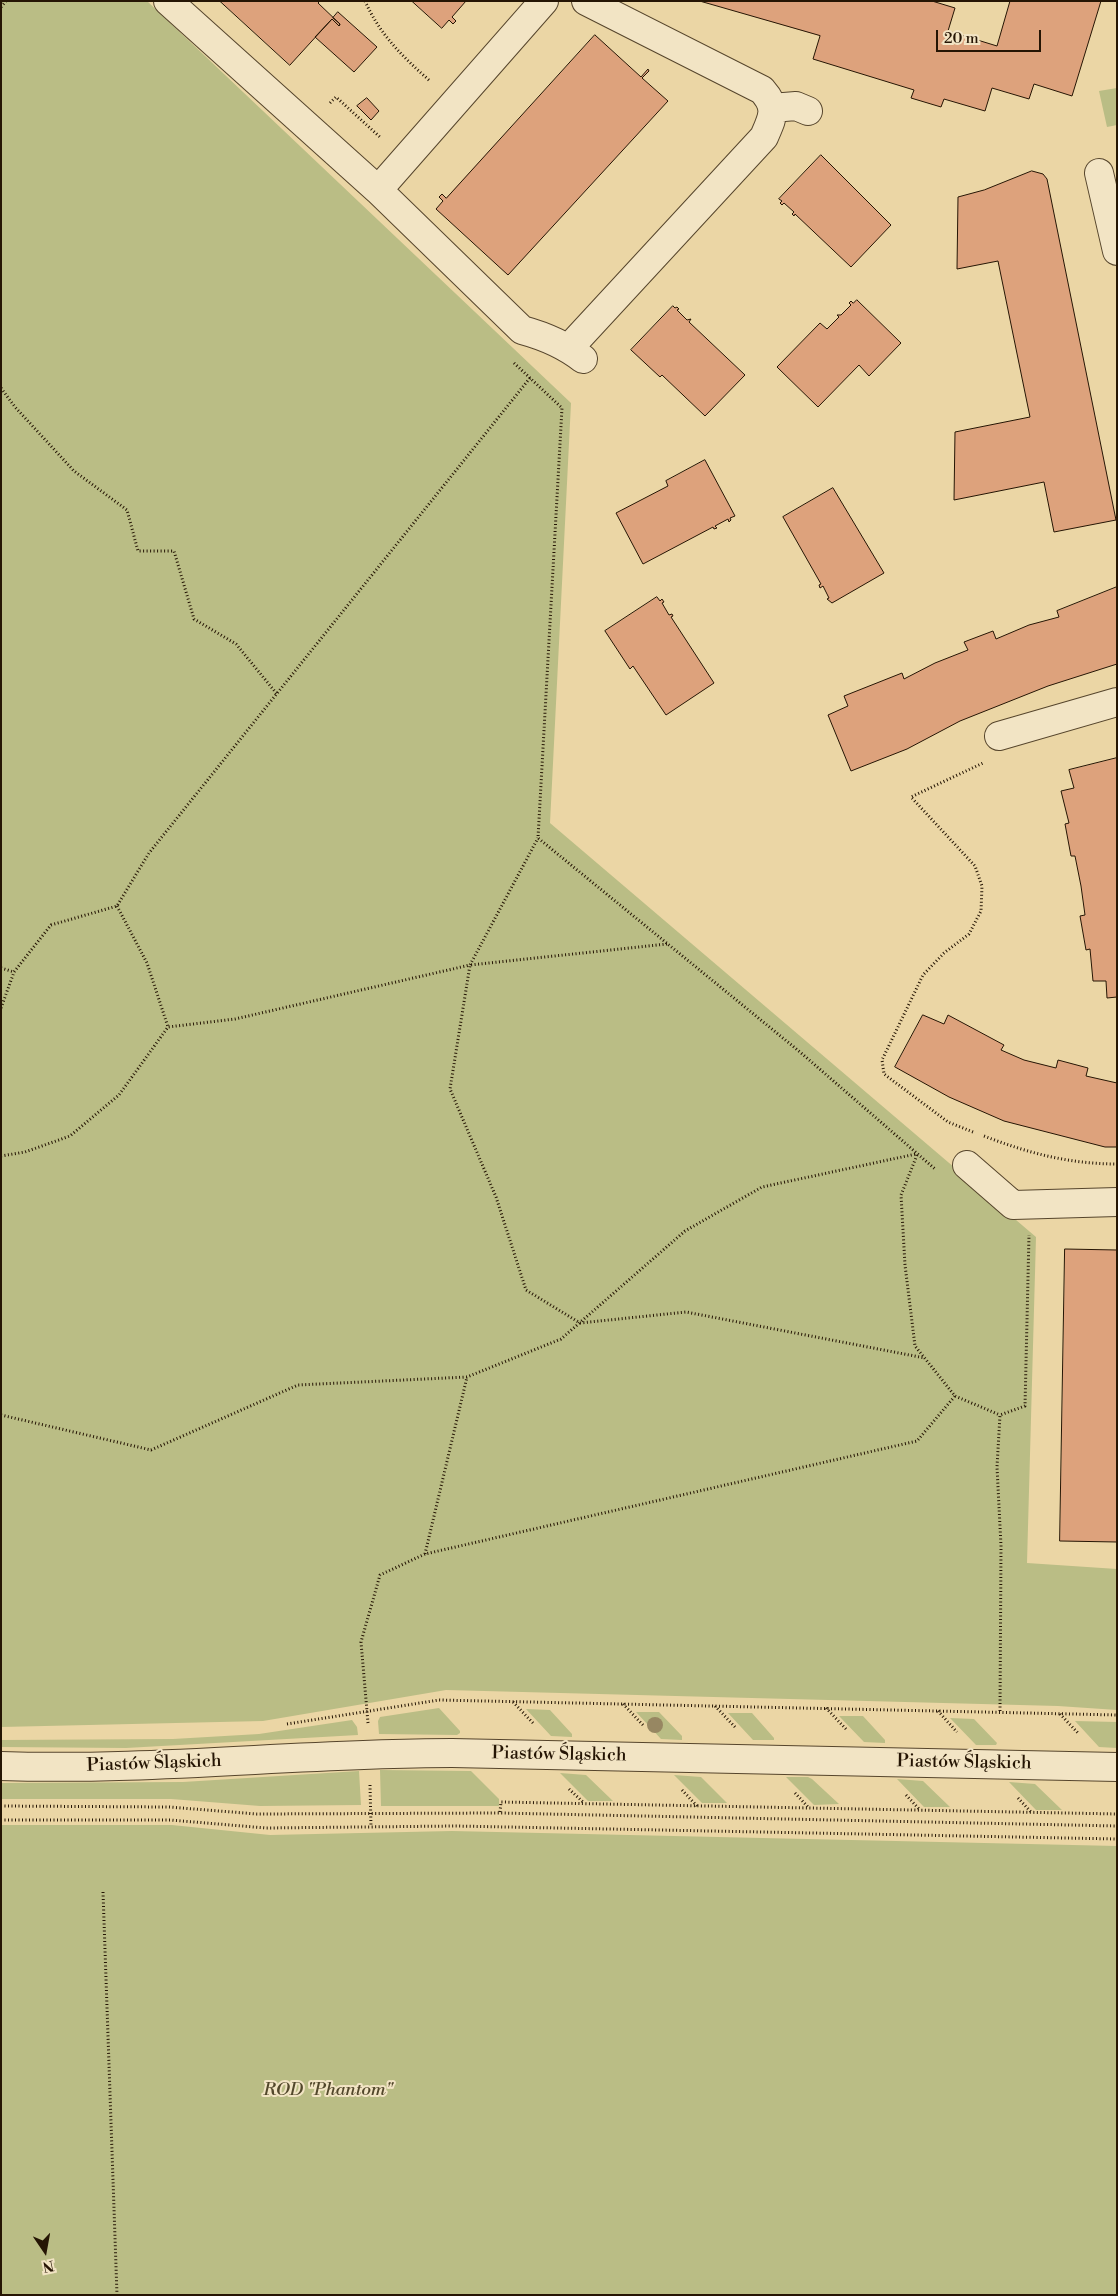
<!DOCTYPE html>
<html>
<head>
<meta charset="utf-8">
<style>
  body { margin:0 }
  #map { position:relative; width:1118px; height:2296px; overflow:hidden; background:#ebd6a5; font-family:"Libre Bodoni",serif }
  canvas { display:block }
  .frame { position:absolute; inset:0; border:2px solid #251504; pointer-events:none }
  .north { position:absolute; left:20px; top:2226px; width:50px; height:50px; -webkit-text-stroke:4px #f2e4c4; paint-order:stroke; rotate:168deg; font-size:14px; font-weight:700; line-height:20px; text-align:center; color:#251504 }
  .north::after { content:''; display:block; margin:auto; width:18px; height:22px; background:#251504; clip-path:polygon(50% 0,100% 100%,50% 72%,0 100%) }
  .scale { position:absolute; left:936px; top:30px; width:105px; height:22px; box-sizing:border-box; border:2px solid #251504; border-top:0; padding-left:6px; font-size:15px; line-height:18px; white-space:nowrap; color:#251504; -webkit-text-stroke:4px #f2e4c4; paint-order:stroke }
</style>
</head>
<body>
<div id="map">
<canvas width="1118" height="2296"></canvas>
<div class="frame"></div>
<div class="north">N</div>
<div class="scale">20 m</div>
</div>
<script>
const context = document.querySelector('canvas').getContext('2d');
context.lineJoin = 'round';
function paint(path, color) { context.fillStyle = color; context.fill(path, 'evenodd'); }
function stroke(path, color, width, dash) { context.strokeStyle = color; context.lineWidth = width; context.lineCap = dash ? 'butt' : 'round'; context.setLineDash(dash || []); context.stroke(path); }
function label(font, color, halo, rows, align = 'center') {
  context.font = font + ' "Libre Bodoni",serif'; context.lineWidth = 4; context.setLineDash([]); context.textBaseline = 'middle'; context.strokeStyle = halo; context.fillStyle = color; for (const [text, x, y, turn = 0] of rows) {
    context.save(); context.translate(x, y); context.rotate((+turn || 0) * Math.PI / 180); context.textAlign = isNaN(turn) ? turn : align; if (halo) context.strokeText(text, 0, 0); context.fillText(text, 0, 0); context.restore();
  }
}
paint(new Path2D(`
  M1,1H147L571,403L550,823L1036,1237L1027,1563L1117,1569V1710L1058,1706L446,1690L263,1721L1,1727Z
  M1117,88V125L1107,127L1099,91Z
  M439,1708L460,1731V1733L457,1735L379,1734L378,1721L380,1717Z
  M526,1709L550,1710L572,1734V1737L551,1736Z
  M636,1712H659L682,1736V1740L661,1739Z
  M728,1713H752L774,1738V1740H753Z
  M839,1716H863L885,1740V1743L864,1742Z
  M950,1718L974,1719L997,1743L996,1745H976Z
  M352,1720L357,1727L358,1735L126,1748L1,1747V1740L173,1739L259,1734Z
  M1075,1721L1117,1722V1748L1099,1747Z
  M380,1770L471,1771L499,1799V1806H381Z
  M359,1771L361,1805L260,1806L171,1799H1V1783L183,1782Z
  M560,1773L586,1775L613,1801H588Z
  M674,1775L701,1777L727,1803H702Z
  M786,1777H808L812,1779L839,1804L814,1805Z
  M897,1779L923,1781L950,1807H924Z
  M1009,1782L1035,1784L1062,1810H1036Z
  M1,1825H172L270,1835L452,1831L1117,1846V2295H1Z`), '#babd85');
const building = new Path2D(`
  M220,1H320L318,3L340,24L339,26L332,19L290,65Z
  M412,1H466L452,17L456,21L453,24L449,20L442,28Z
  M700,1H932L955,8L948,31L997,46L1010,1H1101L1072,96L1034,84L1029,99L992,88L985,111L944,99L941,107L911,98L914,90L813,59L820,36Z
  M338,12L377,47L354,72L315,37L332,19L339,26L340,24L333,18Z
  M595,35L641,77L648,69L649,71L642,78L668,101L508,275L436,209L443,201L439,197L442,194L446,198Z
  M367,98L379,111L371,120L357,106Z
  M821,155L891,225L851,267L795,214L794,216L792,214L794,212L784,203L782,205L780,203L782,201L779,199Z
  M1032,171L1043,174L1047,179L1116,520L1054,532L1044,482L954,500L955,432L1030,417L998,261L957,269L958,197L984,190Z
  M857,300L901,343L869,376L859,365L818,407L777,367L820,323L827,329L839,317L837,315H841L851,305L849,303L851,301L853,303Z
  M673,306L675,308L677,307L679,309L677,310L687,320L691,319L689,322L745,375L705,416L662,375L660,377L631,350Z
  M705,460L735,516L730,518L731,520L729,522L728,519L715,526L717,528L714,529L713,527L643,564L616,513L668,486L666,481Z
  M833,488L884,573L832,603L827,599L829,598L823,586L820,588L819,585L821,584L783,517Z
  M1117,587V664L1048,686L960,721L907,749L851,771L828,715L848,706L844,696L902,673L904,679L935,663L968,650L964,642L993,631L996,639L1029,625L1059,617L1057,611Z
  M657,597L660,601L662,599L664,602L662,603L669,615L672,614L673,616L671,617L714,683L666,715L633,666L630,669L605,631Z
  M1117,758V997L1107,998L1106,981H1093L1090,949L1086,950L1080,916L1085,915L1081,886L1075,856H1071L1065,824L1069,823L1061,791L1074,788L1069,770Z
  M923,1015L944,1024L948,1015L1004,1045L1001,1050L1024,1060L1056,1068L1058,1060L1088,1068L1086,1076L1117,1083V1147H1105L1004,1121L949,1097L895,1067Z
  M1065,1249L1117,1250V1542L1060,1541Z`);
paint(building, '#dda27c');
stroke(building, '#251504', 1);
const minor = new Path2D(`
  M168,1L378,190L522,330C544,336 564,344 583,359
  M772,108L796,106L808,111
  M1099,173L1117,251
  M378,190L544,1
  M569,348L764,137C773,116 778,108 762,90L586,1
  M999,736L1117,702
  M967,1165L1013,1205L1117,1202
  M1,1766C152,1771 302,1753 452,1753L1117,1767`);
stroke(minor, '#56452c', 30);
stroke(new Path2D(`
  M365,1C380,35 403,57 430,81
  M1,7L6,1
  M330,103L336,97L381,138
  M514,363L562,408L538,838L800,1052L935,1169
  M1,388L15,407L74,471L127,510L138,551H174L194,619L236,644L277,694
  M117,906L147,963L168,1027
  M667,944L470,965L450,1089L496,1197L526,1290L580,1323L686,1312L925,1358
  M1,968L14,972
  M1,1008L14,972L51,925L117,906L149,853L530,378
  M973,1132L948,1122L884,1074L882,1060L923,975L944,953L969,934L981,911L982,886L975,866L911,797L983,763
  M984,1136C1028,1153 1069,1164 1117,1164
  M917,1155L901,1195L905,1265L915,1346L955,1396L1000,1415
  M1,1156L25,1152L70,1136L119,1095L168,1027L235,1019L470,965L538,838
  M1,1415L151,1450L298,1385L467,1377L561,1339L685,1231L762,1187L916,1154
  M425,1554L467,1377
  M513,1702L533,1723
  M623,1704L643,1725
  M715,1706L735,1727
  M826,1708L846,1729
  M938,1711L957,1732
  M1000,1711L1001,1546L997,1467L1000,1415L1025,1406L1029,1235
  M1060,1714L1078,1733
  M368,1723L361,1642L380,1575L425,1554L917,1441L955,1396
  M287,1724L439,1700L1117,1715
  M370,1785L371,1827
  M569,1789L584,1803
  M682,1790L697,1806
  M795,1793L809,1808
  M906,1795L920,1810
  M1018,1798L1031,1812
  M1,1806L169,1807L257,1814L500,1813L1117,1826
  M500,1812L501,1802L1117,1814
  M1,1820H170L266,1828L456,1826L1117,1839
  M103,1892L117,2295`), '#251504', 3, [1, 2.5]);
stroke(minor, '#f2e4c4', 28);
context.fillStyle = '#978762';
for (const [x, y] of [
  [655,1725]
]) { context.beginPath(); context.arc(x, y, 8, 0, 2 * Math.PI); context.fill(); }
label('18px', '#251504', '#f2e4c4', [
  ["Piastów Śląskich",559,1755,1],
  ["Piastów Śląskich",964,1763,1],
  ["Piastów Śląskich",154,1764,-2]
]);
label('italic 18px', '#52472b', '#f2e4c4', [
  ["ROD \"Phantom\"",328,2091]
]);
</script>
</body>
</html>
